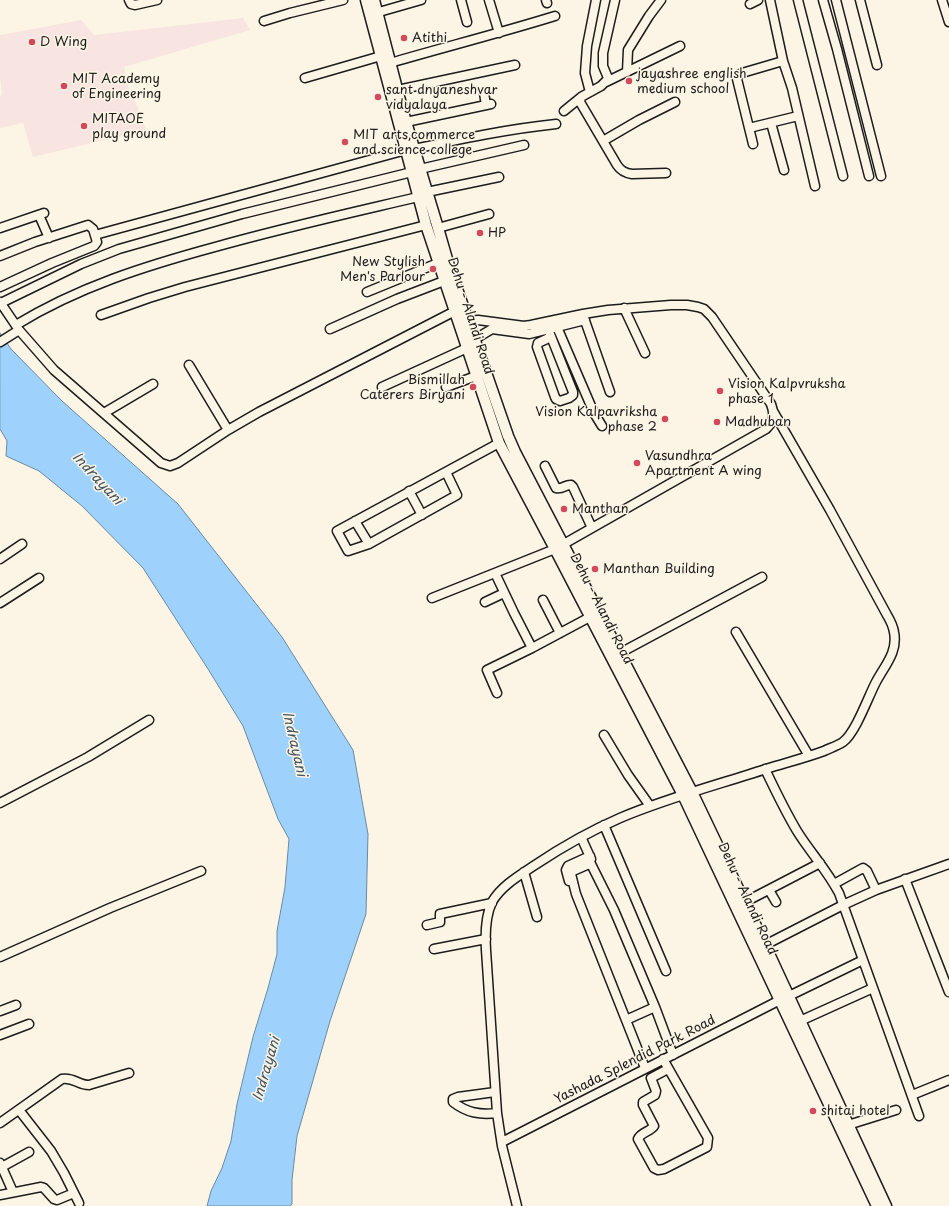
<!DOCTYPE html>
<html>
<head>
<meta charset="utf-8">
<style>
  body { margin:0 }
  canvas { display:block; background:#fcf5e5 }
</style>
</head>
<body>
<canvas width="949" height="1206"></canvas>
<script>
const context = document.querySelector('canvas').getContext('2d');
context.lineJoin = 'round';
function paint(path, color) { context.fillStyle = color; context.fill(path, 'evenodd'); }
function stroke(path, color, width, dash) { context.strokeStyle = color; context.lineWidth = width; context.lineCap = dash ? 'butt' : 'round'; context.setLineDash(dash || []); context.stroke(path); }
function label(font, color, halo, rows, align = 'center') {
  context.font = font + ' "Playpen Sans",sans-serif'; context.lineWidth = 3; context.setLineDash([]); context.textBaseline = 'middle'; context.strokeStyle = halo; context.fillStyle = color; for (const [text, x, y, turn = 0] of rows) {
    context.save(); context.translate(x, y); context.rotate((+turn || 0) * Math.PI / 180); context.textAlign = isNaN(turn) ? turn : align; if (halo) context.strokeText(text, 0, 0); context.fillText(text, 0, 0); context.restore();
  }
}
paint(new Path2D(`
  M243,18L250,30L124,67L130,95L132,99H134L146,130L33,157L23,123L0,128V96L2,95L0,77V35L81,20L94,35Z`), '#f8e4e1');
const water = new Path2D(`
  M0,333L11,349L62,401L178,504L282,637L353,750L368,834L366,914L330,1021L297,1136L292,1180V1204L290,1206H207L211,1191L222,1168L231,1141L237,1104L253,1037L268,988L277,954V931L285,887L289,839L278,819L243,726L208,669L143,568L82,506L39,471L6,456L7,441L0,429Z`);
paint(water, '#9ed2fc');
stroke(water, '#6a89a2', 1);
const minor = new Path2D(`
  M129,0L131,4L135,5L157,0
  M461,0L467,22
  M489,0L499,33
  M546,0L547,3
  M615,0L603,53V66L608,78L607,80L601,86L581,97L580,102L617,165C621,171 625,173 632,174L666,173
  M770,0L783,61L792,88L815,186
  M798,0L843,176
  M823,0L837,49L869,176
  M836,0L881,176
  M860,0L877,65
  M942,0L949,22
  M750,4L758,0
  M372,14L421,0
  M264,21L290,13L343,0
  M390,63C445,47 500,33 555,16
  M627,72L628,50L649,16L661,0
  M305,78L381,56
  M606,82L680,46
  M393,91L515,65
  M590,92L585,73L587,46L596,0
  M484,93L486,105
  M564,111L580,98
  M406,122L491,104
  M771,123L784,170
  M749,128L798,116
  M603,141L639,120L675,102
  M753,144L737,79V76L742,73L783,61
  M414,149C461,139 508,129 556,124
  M420,169L524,145
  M427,192L499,177
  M39,215L49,238
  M0,228L44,213
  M438,228L489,214
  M95,235L406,150
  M0,256L35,242L88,225L93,229L97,242L94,246L52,263L0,287
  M367,292L438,263
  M0,302L19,330L54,370L161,463L170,466L178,463L228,430L259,412L455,311
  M1,303L81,264L119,249L242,214L412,172
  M624,308L645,353
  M101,315L149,298L185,287L426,225
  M583,315L610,392
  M16,325C78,287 145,266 215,247C282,228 350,213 418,197
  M557,327L594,413L602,426
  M330,329L397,299L444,281
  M548,329L573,392V395L569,398L560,401L556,399L555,397L537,347L538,343L551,337
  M475,339L492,329L529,334L585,320
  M0,342L19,330
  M189,365L228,430
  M382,387L467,348
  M446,387L476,376
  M104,413L153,384
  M545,466L556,488C562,490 566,484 571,485L573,487L592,528
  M446,472L457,495L369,544L348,551L337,531L499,443
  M409,491L422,515
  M355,521L369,544
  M0,559L22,544
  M495,573L514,613L532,648
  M432,598L555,549L766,429C774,421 775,415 771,404L712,317L704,309L698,307L687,305H671L608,310L583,314L531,325L524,326L478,320L464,322
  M543,600L560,633
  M485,602L504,593
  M0,603L39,578
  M736,632L809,756
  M620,653L762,577
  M497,693L487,670L532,648L590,617
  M604,735L628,775L650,806
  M765,769C775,790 785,811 797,831C810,852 827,870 839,893L919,1116
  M0,803L88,757L149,720
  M604,825L666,971
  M581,837L591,859
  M524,872L537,917
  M905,879L949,992
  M569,881L566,870L568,866L590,856
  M834,884L863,868L867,871L876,890
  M769,890L776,902
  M745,902L820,863
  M427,925L440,922V914L492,903
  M761,947L843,905L876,890L949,864
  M434,949L486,939
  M0,957L110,908L201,871
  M789,996L863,960
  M0,1011L16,1005
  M626,1020L655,1007
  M800,1021L873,988
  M0,1035L29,1024
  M663,1059L708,1138L707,1147L664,1169L658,1170L654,1168L638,1139C641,1132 650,1132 654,1126L643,1105V1102L655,1095L656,1091L651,1078L668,1069
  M645,1068L576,894L571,874L573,871L589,864H591L614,910L655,1007L673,1055
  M495,1092L458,1097L453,1099V1102C467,1113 480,1115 497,1113
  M912,1095L949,1080
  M19,1110L51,1151L64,1173L79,1203
  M0,1123L62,1079C74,1077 78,1085 89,1085L129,1073
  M848,1125L896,1110
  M502,1142L780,1000
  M0,1163L13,1192
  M0,1168L29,1152
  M0,1195L41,1187L44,1188L54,1199L57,1200L74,1193
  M517,1206L502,1146L497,1113L486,950C485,934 485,917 492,902C501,886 520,875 535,865C562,847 590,831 620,818C667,798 717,785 766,769C785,763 805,758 824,751C830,748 837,746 843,742C856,732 868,697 876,682C885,665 898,652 894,632C893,626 890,620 887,615L830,510L773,411`);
const major = new Path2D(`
  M366,0L426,225L499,443L555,549L683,795L877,1206
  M374,0L403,112L438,228L449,266L508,436L515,452L692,792L765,945L886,1206`);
stroke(minor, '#1c1c1c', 11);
stroke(major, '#1c1c1c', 13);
stroke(minor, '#fcf5e5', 8);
stroke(major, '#fcf5e5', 10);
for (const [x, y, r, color] of [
  [404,38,4,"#d1495b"],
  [32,42,4,"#d1495b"],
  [629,81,4,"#d1495b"],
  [64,86,4,"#d1495b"],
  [378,97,4,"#d1495b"],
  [84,126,4,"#d1495b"],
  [345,142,4,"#d1495b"],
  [480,233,4,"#d1495b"],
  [433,269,4,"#d1495b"],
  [473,387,4,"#d1495b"],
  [720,391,4,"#d1495b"],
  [665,419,4,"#d1495b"],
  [717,422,4,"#d1495b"],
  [637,463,4,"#d1495b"],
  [564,509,4,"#d1495b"],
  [595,569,4,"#d1495b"],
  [813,1111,4,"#d1495b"]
]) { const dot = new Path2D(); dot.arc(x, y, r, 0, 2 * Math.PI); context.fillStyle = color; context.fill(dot); stroke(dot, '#fcf5e5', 1.5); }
label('13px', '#1c1c1c', '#fcf5e5', [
  ["Atithi",412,38],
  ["D Wing",40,42],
  ["jayashree english",637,74],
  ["medium school",637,89],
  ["MIT Academy",72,79],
  ["of Engineering",72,94],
  ["sant dnyaneshvar",386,90],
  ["vidyalaya",386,105],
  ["MITAOE",92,119],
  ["play ground",92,134],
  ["MIT arts,commerce",353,135],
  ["and science college",353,150],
  ["HP",488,233],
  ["New Stylish",425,262,"right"],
  ["Men's Parlour",425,277,"right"],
  ["Bismillah",465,380,"right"],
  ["Caterers Biryani",465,395,"right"],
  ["Vision Kalpvruksha",728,384],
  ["phase 1",728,399],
  ["Vision Kalpavriksha",657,412,"right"],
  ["phase 2",657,427,"right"],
  ["Madhuban",725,422],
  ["Vasundhra",645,456],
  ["Apartment A wing",645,471],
  ["Manthan",572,509],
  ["Manthan Building",603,569],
  ["shitai hotel",821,1111]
], 'left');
label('13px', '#1c1c1c', '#fcf5e5', [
  ["Dehu - Alandi Road",470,316,72],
  ["Dehu - Alandi Road",601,609,63],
  ["Dehu - Alandi Road",747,899,65],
  ["Yashada Splendid Park Road",635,1060,-27]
]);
label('italic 14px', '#43535f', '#fcf5e5', [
  ["Indrayani",97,479,47],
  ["Indrayani",294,744,77],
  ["Indrayani",267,1069,-74]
]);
</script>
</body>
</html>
